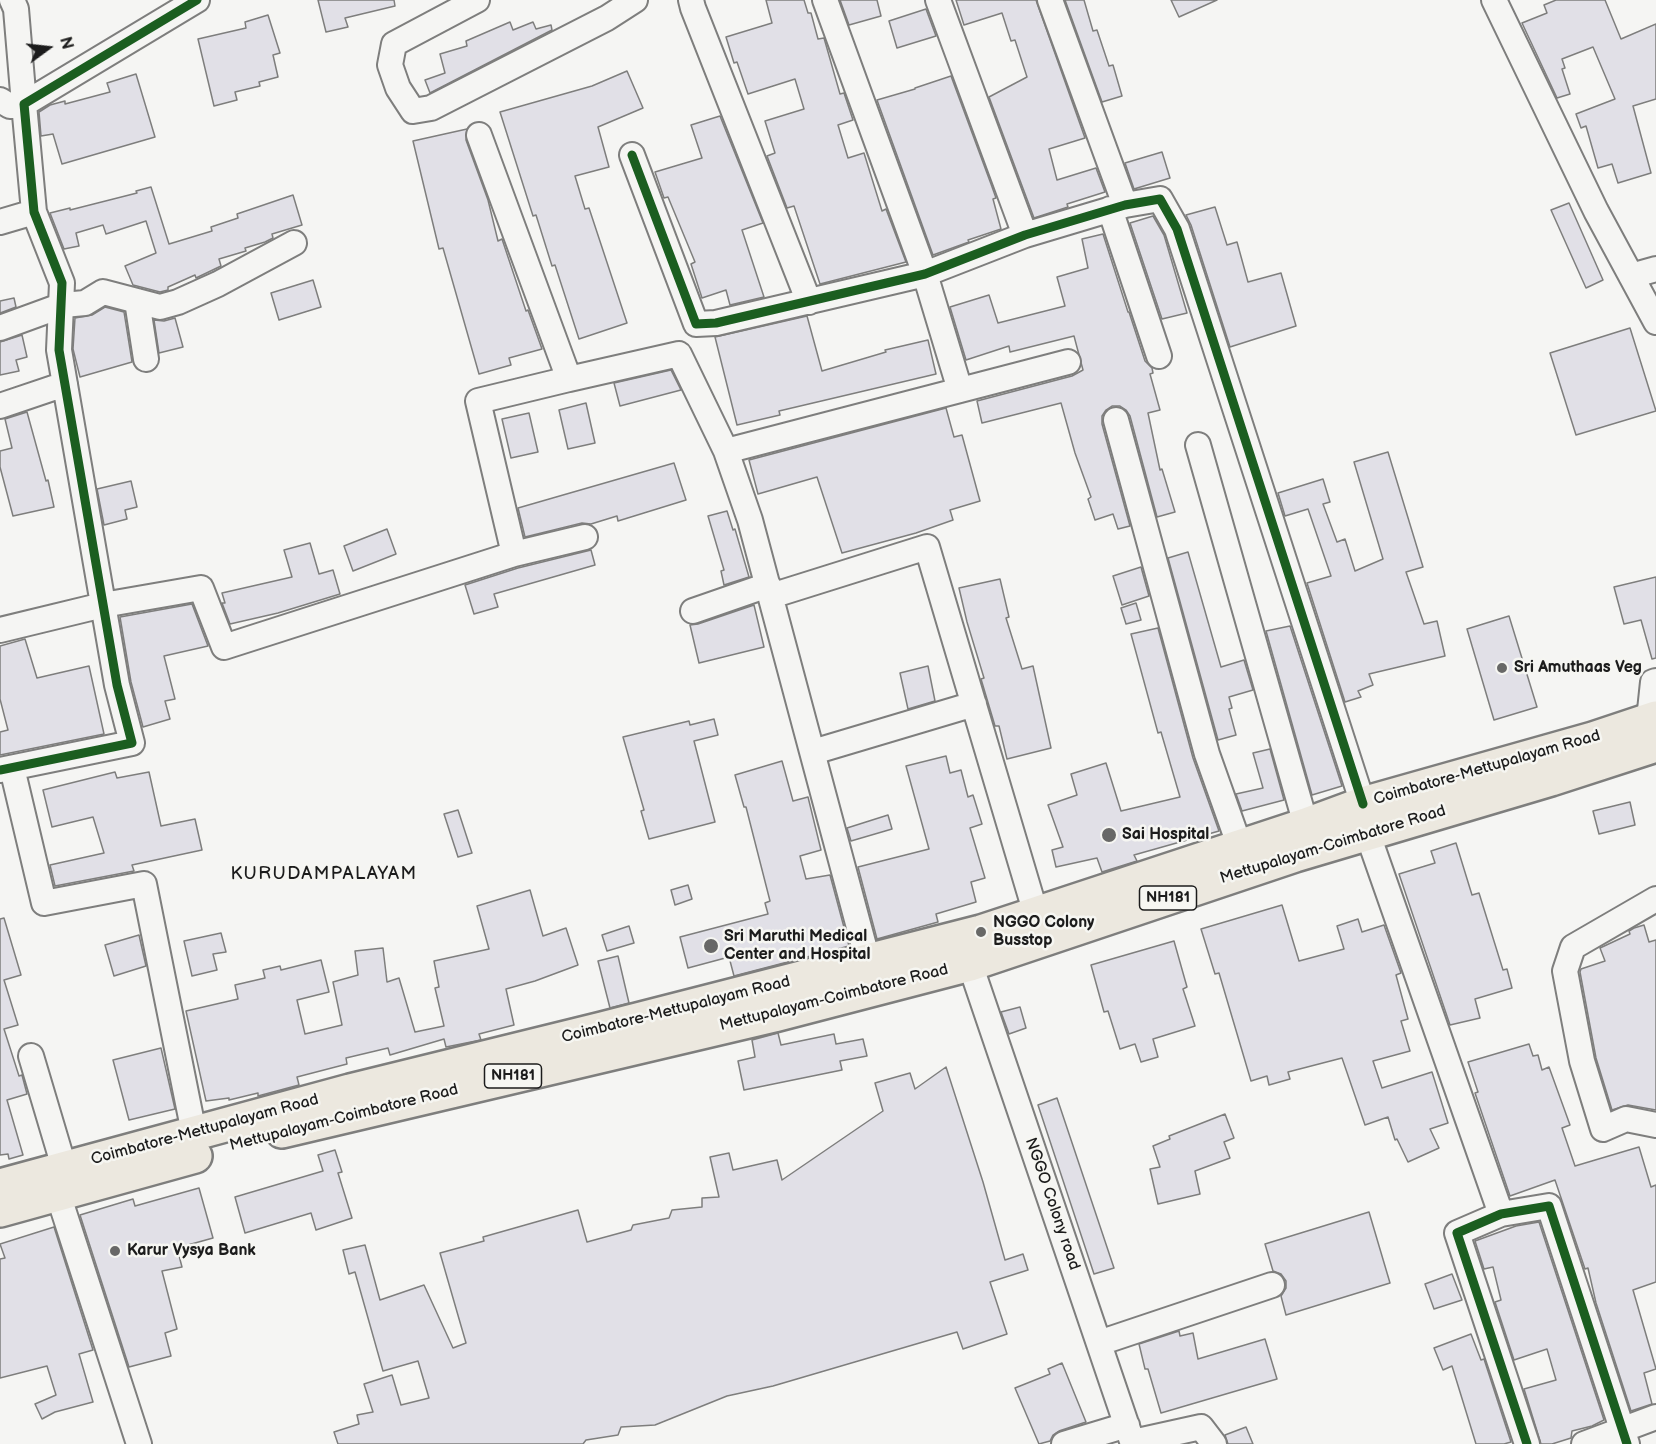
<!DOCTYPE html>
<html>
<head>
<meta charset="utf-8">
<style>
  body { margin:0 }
  #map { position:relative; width:1656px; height:1444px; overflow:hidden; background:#f5f5f3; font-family:"Balsamiq Sans",sans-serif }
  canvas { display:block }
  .north { position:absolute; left:18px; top:18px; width:60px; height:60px; -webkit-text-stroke:4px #f6f6f2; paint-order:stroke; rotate:75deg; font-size:16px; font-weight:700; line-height:24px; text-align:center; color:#1c1c1c }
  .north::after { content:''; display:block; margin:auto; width:21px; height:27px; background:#1c1c1c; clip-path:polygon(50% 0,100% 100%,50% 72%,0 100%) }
</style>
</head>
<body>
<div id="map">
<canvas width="1656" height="1444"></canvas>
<div class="north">N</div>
</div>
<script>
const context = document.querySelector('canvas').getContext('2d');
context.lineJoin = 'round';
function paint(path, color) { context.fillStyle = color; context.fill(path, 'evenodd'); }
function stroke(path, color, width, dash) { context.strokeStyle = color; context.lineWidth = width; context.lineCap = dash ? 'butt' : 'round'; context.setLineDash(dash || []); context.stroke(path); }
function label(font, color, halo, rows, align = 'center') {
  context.font = font + ' "Balsamiq Sans",sans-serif'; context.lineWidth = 5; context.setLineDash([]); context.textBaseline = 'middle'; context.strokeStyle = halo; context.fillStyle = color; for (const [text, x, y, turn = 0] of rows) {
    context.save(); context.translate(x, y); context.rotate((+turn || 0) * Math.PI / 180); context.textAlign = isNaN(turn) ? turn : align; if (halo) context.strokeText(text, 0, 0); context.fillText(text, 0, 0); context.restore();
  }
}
const building = new Path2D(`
  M318,0H394L395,6L345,18L348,27L326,32Z
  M766,0H804L808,13H811L818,39L824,38L840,94L844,93L853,120L838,125L848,158L864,153L882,211L886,209L906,262L820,284L794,206L787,208L767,156L775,153L765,121L804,109L795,79L748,94L737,62L734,63L726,37L772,23Z
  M840,0H877L881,16L849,25Z
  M956,0H1036L1085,138L1049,149L1057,180L1096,168L1105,192L1067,204L1068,207L1034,218L989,97L1027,77L1015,40L1011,41L1002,13L964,25Z
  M1065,0H1084L1093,31L1097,30L1109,66L1113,65L1122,96L1102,102Z
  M1171,0H1217L1179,17Z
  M1556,0H1605L1621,39L1656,24V99L1633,106L1651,173L1618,183L1612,164L1598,168L1586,126L1581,128L1576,114L1615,99L1593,47L1562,59L1565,68L1562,69L1570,94L1557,98L1522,23L1547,13L1544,5Z
  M926,9L936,36L897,48L889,21Z
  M268,15L280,53L273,55L278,77L259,82L260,86L235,92L237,100L214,106L198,39L246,28L245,22Z
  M510,22L513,30L533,22L536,29L551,25L552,30L430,93L425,80L445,73L440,54L467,46L466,41Z
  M627,71L643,108L598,127L609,167L575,176L585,209L589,208L627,323L579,339L555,265L552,266L536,215L533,216L500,112L592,86Z
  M136,74L155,137L62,164L53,134L41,136L39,112L50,105L65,101V104L110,92L107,83Z
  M951,76L991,184L996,198L993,199L1001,229L968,240L969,242L933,255L877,100L915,89V88Z
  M720,116L763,223L742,230L764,297L730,305L726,290L702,298L691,264L695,262L668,197L664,198L655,172L702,158L691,125Z
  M467,129L466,140L488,200L498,241L502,239L526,311L528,310L542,349L509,358L511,365L479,374L443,248L439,249L413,141Z
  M1162,152L1170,178L1134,189L1125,163Z
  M151,187L169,244L212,231L211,227L238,218L237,214L293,195L302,225L272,234L273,238L265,242L245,248L246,251L219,259L221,266L196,278L195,275L168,287V290L160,292L133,285L125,266L156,253L146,221L106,234L103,225L76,233L79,246L64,249L50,213L70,208V210L137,193L136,191Z
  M1569,203L1603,280L1586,288L1551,210Z
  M1215,207L1227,245L1237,242L1248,282L1281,273L1296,326L1230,347L1191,225L1186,215Z
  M1153,216L1164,235L1187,313L1162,319L1130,223Z
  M1103,234L1128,312H1129L1145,361L1152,368L1153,373L1150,374L1160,410L1148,413L1160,470L1162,469L1175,512L1157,517L1130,416L1126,410L1120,406H1112L1106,410L1102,416V424L1130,526L1118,529L1113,514L1095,520L1088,499L1091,497L1075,453L1061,403L982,423L977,401L1072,376L1083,370L1074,336L1010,352L1009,346L966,360L950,307L989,295L998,323L1065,306L1057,277L1088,268L1082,239Z
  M313,280L321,307L279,320L271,293Z
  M14,298L16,307L0,313V301Z
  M105,307L124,312L132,362L80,377L73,349L75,318L92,315Z
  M807,316L822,371L886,352L885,350L928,340L936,374L779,411L780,415L737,425L715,337Z
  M175,318L183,347L159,353L154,320L164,321Z
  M1630,328L1656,411L1576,435L1550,353Z
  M22,335L27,357L16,360L19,371L0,375V342Z
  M671,370L681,390L620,406L614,383Z
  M586,403L595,443L568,449L559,410Z
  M946,408L954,437L962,435L980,501L950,510L953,520L916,533L842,553L817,477L758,494L749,460Z
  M27,412L46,481L48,480L54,507L13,516L0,467V451L12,448L5,419Z
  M529,413L538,452L511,458L502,419Z
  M1388,452L1423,567L1406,572L1424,624L1437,621L1445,656L1369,674L1373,685L1358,691L1361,697L1345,702L1307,583L1331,576L1308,509L1285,516L1278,493L1323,479L1330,502L1323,504L1337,542L1345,539L1355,571L1383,559L1354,462Z
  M674,463L686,500L618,521L617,516L591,524L582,523L525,537L518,508Z
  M131,481L137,507L125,510L127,519L104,525L97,489Z
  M727,511L733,530L735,529L749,577L724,585L721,571L724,570L708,516Z
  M387,529L396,554L353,571L344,546Z
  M310,543L319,574L333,570L340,594L278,613L230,624L222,603H225L222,593L292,577L284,550Z
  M591,550L595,565L494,594L498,607L474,614L465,585L518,568Z
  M1188,552L1221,667L1244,660L1253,690L1229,697L1232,708L1229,709L1236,735L1218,740L1168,558Z
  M1141,567L1149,596L1122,605L1113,576Z
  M1656,577V658L1652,659L1641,620L1624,624L1614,587Z
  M1000,579L1009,617L1006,618L1022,669L1033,666L1051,748L1007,759L999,726H995L981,679L984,678L967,622L959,588Z
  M1136,603L1141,620L1126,624L1121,608Z
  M192,604L208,646L164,656L175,699L165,701L170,719L143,727L131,682L120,617Z
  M754,605L764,647L699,663L690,625L698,624Z
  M1509,616L1537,707L1494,720L1467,629Z
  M1290,626L1342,786L1312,795L1266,631Z
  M1158,628L1193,758L1219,831L1134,855L1137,861L1102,872L1097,858L1056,867L1052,850L1063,847L1048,805L1077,795L1071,774L1106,763L1121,811L1180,797L1161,732L1158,733L1131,634Z
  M25,639L37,678L89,666L104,734L0,755V732L8,730L0,699V646Z
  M928,666L935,701L908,709L900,673Z
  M714,719L718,735L694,741L715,822L649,839L641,811L644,810L623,737L689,721L690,725Z
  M1270,749L1284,800L1242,811L1236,794L1263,788L1253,753Z
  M946,756L950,773L961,770L968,797L973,795L982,824L970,828L985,878L971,882L976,902L936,914L938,922L877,939L858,867L929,849L906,766Z
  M782,761L793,801L808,797L821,850L800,856L806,879L830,875L849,946L734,976L729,957L688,968L680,937L768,914L765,903L770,901L746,807H744L735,775Z
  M115,772L117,778L149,772L161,826L195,819L202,850L132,865L134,871L55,886L50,865L104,853L93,817L52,827L43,790Z
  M1630,802L1635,825L1599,834L1593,811Z
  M458,810L472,853L458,857L444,814Z
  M888,815L892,829L851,841L847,828Z
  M1456,843L1472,895L1479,893L1503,970L1507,969L1512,988L1475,999L1480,1018L1450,1025L1399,874L1435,863L1431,851Z
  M688,885L692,899L675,905L671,890Z
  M530,890L543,936L566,928L578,965L535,981L506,989L514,1025L479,1034L481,1040L446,1047L444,1039L390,1055L388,1048L346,1058L347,1064L297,1077L299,1085L258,1096V1093L229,1100V1098L206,1101L186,1011L238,999L235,985L265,978L263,970L280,966L281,970L321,960L329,992L297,1000L305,1034L342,1025L333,982L358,975L355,951L383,948L387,982L399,978L415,1032L444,1026L435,988L439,987L434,961L489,949L477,906Z
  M1282,905L1299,961L1344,949L1337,926L1358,919L1362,932L1384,925L1401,973L1396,975L1408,1019L1401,1021L1410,1051L1373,1061L1382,1088L1432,1072L1448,1123L1430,1129L1439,1148L1408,1162L1397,1139L1395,1140L1388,1117L1365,1125L1342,1058L1288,1072L1290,1079L1269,1085L1267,1076L1251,1081L1219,973L1215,974L1201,929Z
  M4,918L21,975L4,980L18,1025L4,1029L19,1076L22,1075L27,1094L7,1100L23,1155L9,1159L8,1154L0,1155V919Z
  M1644,925L1649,942L1656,940V1110L1628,1105L1612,1110L1596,1058L1580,972L1581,969L1605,961L1600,948L1630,934L1629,931L1634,928Z
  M629,926L634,943L607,951L602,935Z
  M221,933L226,952L213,954L217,970L192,976L184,941Z
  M139,935L146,966L114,976L105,945Z
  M1174,941L1187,987L1183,989L1195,1026L1153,1039L1158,1057L1141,1062L1135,1044L1120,1049L1108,1011L1104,1012L1091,965Z
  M618,956L629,1003L610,1008L598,961Z
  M1020,1007L1026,1028L1009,1034L1001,1012Z
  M778,1033L781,1045L834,1034L836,1044L863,1039L867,1056L840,1061L842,1070L744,1090L738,1061L755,1057L752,1040Z
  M1529,1044L1533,1056L1538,1055L1542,1070L1549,1067L1570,1125L1562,1128L1575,1166L1639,1147L1651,1187L1656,1185V1282L1633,1290L1656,1369L1644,1373L1652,1404L1631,1411L1596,1303L1588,1268L1585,1269L1555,1180L1510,1196L1475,1093L1478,1092L1468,1062Z
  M161,1048L175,1109L129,1120L113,1060Z
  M946,1067L983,1182L1005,1260L1023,1254L1028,1270L990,1282L1007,1334L963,1349L957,1332L773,1386L727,1396L655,1425L621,1427L618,1435L586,1440L583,1444H338L334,1432L359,1424L357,1415L373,1412L364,1384L392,1375L401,1405L429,1398L418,1361L383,1371L355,1272L349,1274L343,1250L365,1245L380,1300L424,1285L453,1348L466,1343L440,1253L484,1241L483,1237L578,1210L587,1242L631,1230L633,1225L669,1218L672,1210L702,1207V1198L719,1197L710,1157L729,1153L733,1170L777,1160L782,1180L883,1111L875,1083L910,1073L915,1089Z
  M1057,1098L1114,1268L1094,1274L1038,1105Z
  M1225,1114L1234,1138L1224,1142L1230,1158L1195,1171L1200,1194L1158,1204L1150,1169L1160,1167L1153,1146L1170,1139L1169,1136Z
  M335,1150L342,1172L338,1173L352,1218L316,1230L311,1213L245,1233L235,1197L323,1171L318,1155Z
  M199,1188L213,1238L177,1248L182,1267L162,1271L177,1329L165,1333L171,1356L129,1367L80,1215L133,1199L135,1206Z
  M1369,1212L1390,1283L1286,1315L1281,1296L1286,1288V1281L1281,1274L1273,1271L1265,1244Z
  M1539,1222L1604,1420L1592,1426L1572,1431L1571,1438L1552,1444H1541L1524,1389L1556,1380L1547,1349L1514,1360L1495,1302L1501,1300L1493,1267L1484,1269L1475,1241L1516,1226Z
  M54,1227L93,1350L79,1354L93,1402L55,1412L42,1419L35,1404L56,1395L47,1366L0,1378V1259L5,1258L0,1244Z
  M1452,1274L1462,1300L1434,1309L1425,1284Z
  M1179,1331L1180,1336L1193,1333L1198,1359L1265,1339L1277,1379L1161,1413L1148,1369H1145L1139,1344Z
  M1471,1334L1481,1360L1484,1359L1511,1442L1504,1444H1476L1452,1366L1443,1370L1434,1348Z
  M1062,1363L1086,1422L1059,1431L1053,1435L1050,1441L1039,1444L1015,1388L1050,1374L1048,1369Z
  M1246,1427L1253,1444H1228L1225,1435Z`);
paint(building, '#e1e0e7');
stroke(building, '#7e7e7d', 1.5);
const minor = new Path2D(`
  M477,0L394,44L390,65L398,88L413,111L431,108L607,18L635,0
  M691,0L693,8L809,302
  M825,0L925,274L960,390
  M938,0L1025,235
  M1050,0L1125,205
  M1494,0L1596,211L1656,322
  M0,100L10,106L24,104L16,9L12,0
  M479,135L569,379L679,354L726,451L750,520L868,961
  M632,155L696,324L716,323L925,274L1025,235L1125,205L1160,199L1177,229L1363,804
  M1110,209L1159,356
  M0,222L34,212
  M1631,276L1656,269
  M137,301L146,359
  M0,328L63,305L85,303L103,292L160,307L178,302L218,284L294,243
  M0,406L65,384
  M1116,420L1207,754L1240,847
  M1198,445L1306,825
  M726,451L1068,362
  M514,554L478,401L569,379
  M771,596L927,547L1036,914
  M693,611L768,585
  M0,630L103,605L201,588L224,647L514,554L585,537
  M1649,720L1653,682L1656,681
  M813,752L974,704
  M12,768L44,903L144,884L194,1133
  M0,770L132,743L117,685L59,350L62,283L34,212L24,104L197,0
  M1367,832L1501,1214
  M1656,899L1573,947L1565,971L1582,1061L1603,1129L1626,1119L1656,1125
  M970,964L1133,1444
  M31,1056L64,1167
  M58,1194L139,1444
  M1099,1343L1272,1285
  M1133,1442L1201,1427L1214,1444
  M1064,1444L1127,1425
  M1527,1444L1457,1233L1501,1214L1549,1206L1627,1444
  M1584,1444L1656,1417`);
const highway = new Path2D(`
  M282,1131L774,1015L970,964L1295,855L1551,779L1656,745
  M0,1186L350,1091L602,1029L981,932L1306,825L1363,804L1593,739L1656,718
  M0,1210L195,1156`);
stroke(minor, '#7e7e7d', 28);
stroke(highway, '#7e7e7d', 38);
stroke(minor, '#f5f5f3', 24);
stroke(highway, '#ece8df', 33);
stroke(new Path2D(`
  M632,155L696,324L716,323L925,274L1025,235L1125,205L1160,199L1177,229L1363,804
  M0,770L132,743L117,685L59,350L62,283L34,212L24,104L197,0
  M1527,1444L1457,1233L1501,1214L1549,1206L1627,1444`), '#1b5e20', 9);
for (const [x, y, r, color] of [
  [1502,668,6,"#686867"],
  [1109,835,8,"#686867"],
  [981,932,6,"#686867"],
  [711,946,8,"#686867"],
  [115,1251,6,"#686867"]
]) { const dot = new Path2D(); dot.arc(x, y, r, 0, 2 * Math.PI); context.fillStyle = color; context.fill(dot); stroke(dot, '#f6f6f2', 2); }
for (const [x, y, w] of [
  [1168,898,57],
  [513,1076,57]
]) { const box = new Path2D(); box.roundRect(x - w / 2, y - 12, w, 24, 4.5); context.fillStyle = '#f6f6f2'; context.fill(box); stroke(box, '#1c1c1c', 1.5); }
label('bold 15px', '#1c1c1c', null, [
  ["NH181",1168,898],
  ["NH181",513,1076]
]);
label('bold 16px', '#1c1c1c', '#f6f6f2', [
  ["Sri Amuthaas Veg",1514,668],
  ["Sai Hospital",1122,835],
  ["NGGO Colony",993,923],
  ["Busstop",993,941],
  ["Sri Maruthi Medical",724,937],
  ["Center and Hospital",724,955],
  ["Karur Vysya Bank",127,1251]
], 'left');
label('16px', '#1c1c1c', '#f6f6f2', [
  ["Coimbatore-Mettupalayam Road",1487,768,-16],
  ["Mettupalayam-Coimbatore Road",1333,845,-17],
  ["Mettupalayam-Coimbatore Road",834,998,-14],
  ["Coimbatore-Mettupalayam Road",676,1010,-14],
  ["Mettupalayam-Coimbatore Road",344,1118,-14],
  ["Coimbatore-Mettupalayam Road",205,1130,-15],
  ["NGGO Colony road",1052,1204,71]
]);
context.letterSpacing = '1.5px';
label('18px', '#1c1c1c', '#f6f6f2', [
  ["KURUDAMPALAYAM",324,874]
]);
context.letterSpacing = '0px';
</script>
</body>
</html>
